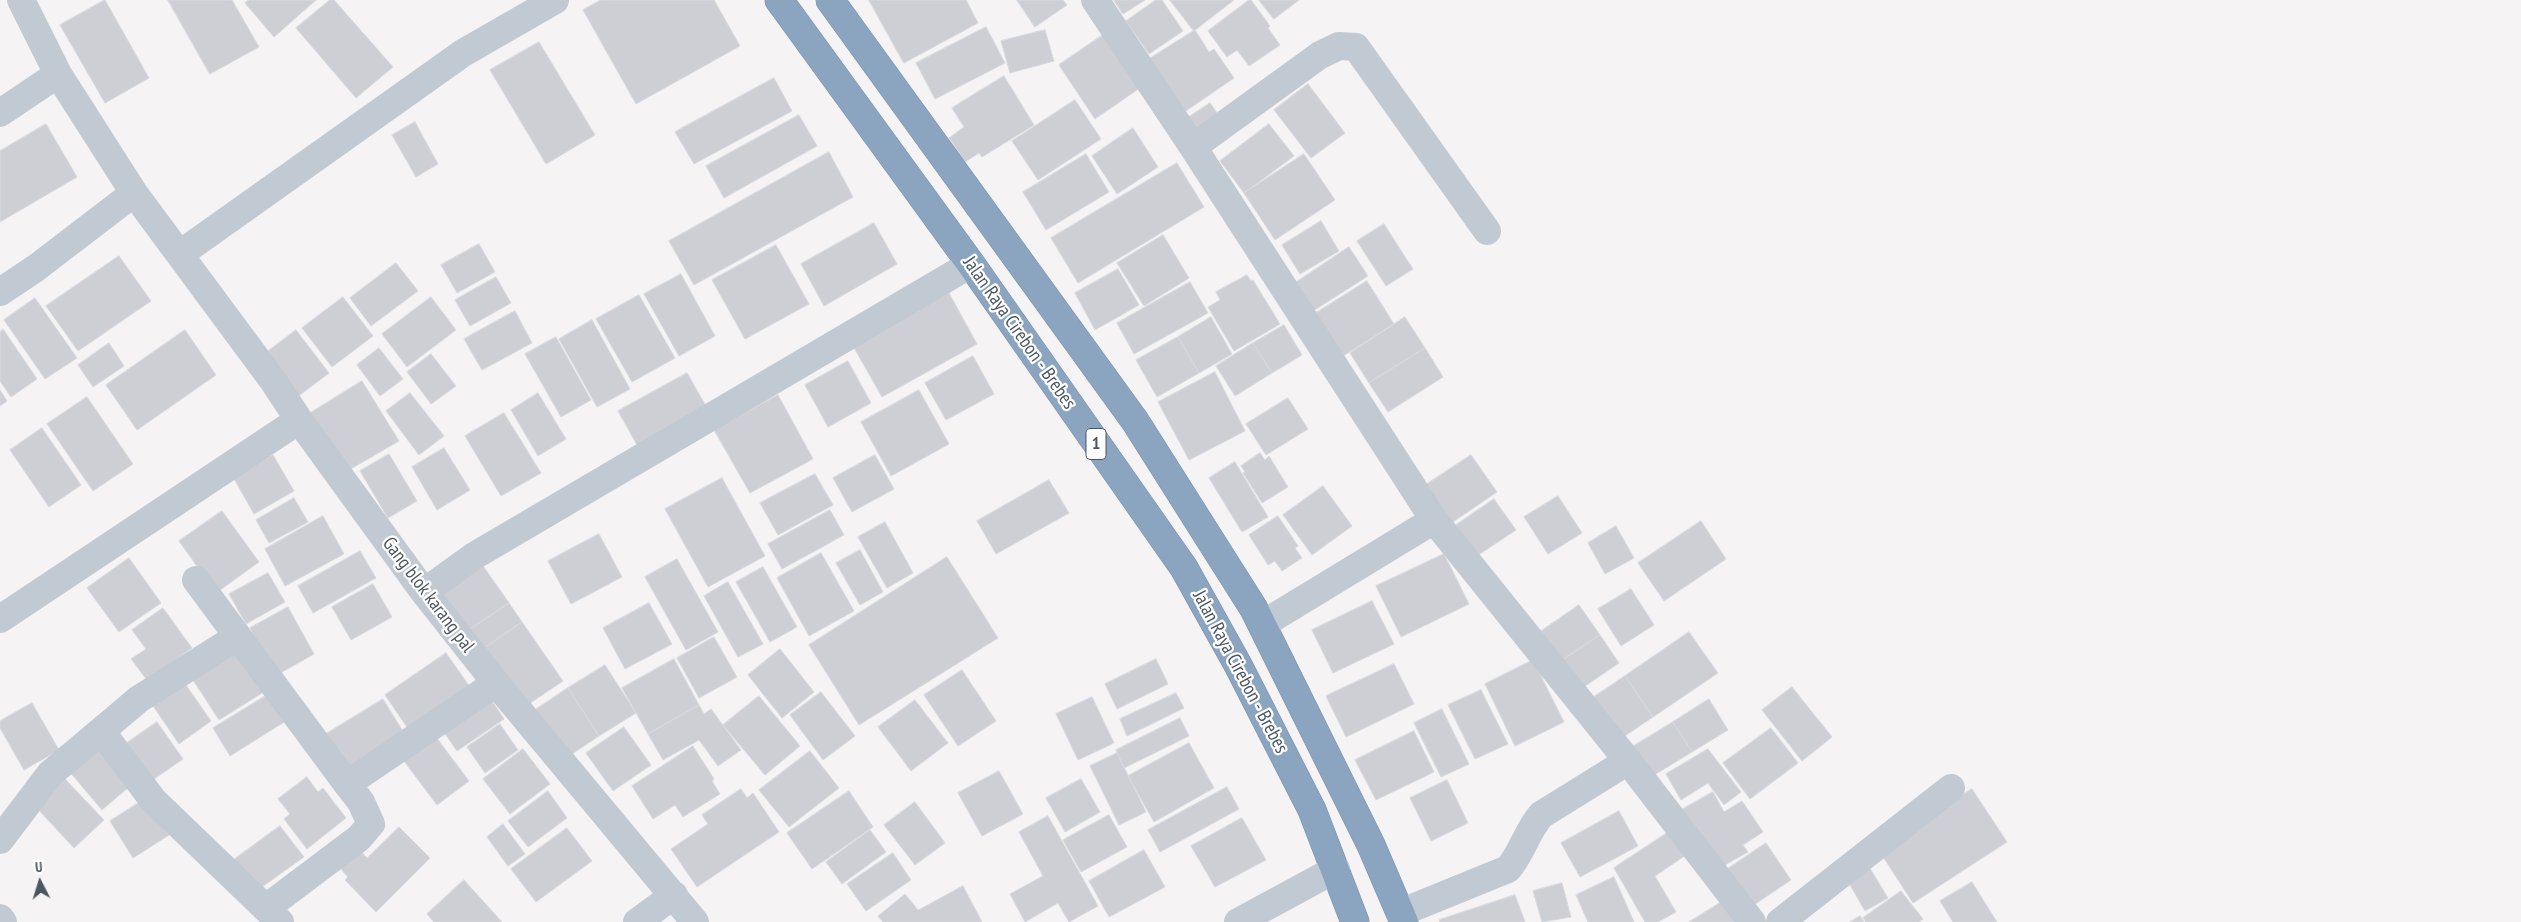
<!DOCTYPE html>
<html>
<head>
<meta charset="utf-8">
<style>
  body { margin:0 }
  #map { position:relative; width:2521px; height:922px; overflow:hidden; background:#f5f3f3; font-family:"PT Sans Narrow",sans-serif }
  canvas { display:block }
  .north { position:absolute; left:15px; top:857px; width:50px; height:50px; -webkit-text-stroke:4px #fff; paint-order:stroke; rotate:355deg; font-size:14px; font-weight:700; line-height:20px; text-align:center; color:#4a5661 }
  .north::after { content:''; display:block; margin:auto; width:18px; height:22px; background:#4a5661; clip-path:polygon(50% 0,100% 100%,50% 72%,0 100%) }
</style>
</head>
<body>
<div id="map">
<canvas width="2521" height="922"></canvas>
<div class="north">U</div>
</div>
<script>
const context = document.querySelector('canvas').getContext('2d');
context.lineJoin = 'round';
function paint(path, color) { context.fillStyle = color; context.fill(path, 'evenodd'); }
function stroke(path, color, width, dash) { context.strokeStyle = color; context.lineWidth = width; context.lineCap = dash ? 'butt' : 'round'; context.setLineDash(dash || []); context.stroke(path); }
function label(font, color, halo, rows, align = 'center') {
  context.font = font + ' "PT Sans Narrow",sans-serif'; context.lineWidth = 4.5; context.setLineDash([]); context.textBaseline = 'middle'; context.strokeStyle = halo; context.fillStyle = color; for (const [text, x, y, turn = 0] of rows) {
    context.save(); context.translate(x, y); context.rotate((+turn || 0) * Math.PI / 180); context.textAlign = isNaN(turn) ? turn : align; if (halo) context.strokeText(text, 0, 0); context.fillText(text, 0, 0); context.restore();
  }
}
const building = new Path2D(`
  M105,0L149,78L105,103L60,25Z
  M168,0H232L259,47L210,74Z
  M249,0H316L274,37L245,3Z
  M330,0H334L393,67L356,98L296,28Z
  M601,0H714L740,46L636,104L583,10Z
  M869,0H966L978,23L904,63Z
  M1017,0H1063L1067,5L1035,27Z
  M1114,0H1145L1123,14Z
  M1156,0H1162L1183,31L1149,54L1126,21Z
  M1170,0H1234L1194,31Z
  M1249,0H1251L1270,26L1268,28L1280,45L1249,66L1237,50L1227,57L1208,31Z
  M1259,0H1299L1274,19Z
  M986,27L1005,63L935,99L916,63Z
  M1045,30L1054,61L1010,73L1001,41Z
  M1110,30L1147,83L1095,119L1059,65Z
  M1195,30L1209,52L1214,49L1234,78L1180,115L1149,59Z
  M539,42L595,135L546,164L490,70Z
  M1004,76L1034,125L982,157L979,153L965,162L949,138L964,127L952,108Z
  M774,78L792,111L694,164L675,132Z
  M1308,84L1345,133L1311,158L1274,110Z
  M1075,100L1101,139L1038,180L1012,141Z
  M1210,103L1222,120L1195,139L1183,121Z
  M799,115L817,146L724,198L706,166Z
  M415,122L438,164L416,177L392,135Z
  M46,124L77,177L0,222V151Z
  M1269,124L1294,156L1244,193L1220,161Z
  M1133,128L1158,167L1117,194L1092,156Z
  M829,152L853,197L694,285L669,241Z
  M1086,154L1109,192L1046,230L1023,192Z
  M1304,154L1335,200L1275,240L1244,193Z
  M1177,163L1204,207L1078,283L1051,238Z
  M1321,221L1339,251L1300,274L1282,245Z
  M874,223L897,264L824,306L801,264Z
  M1384,224L1413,269L1386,286L1357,241Z
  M1163,235L1189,278L1144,306L1117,263Z
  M479,244L495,272L457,293L441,265Z
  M776,245L809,304L745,339L712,280Z
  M1349,247L1368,276L1313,311L1295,283Z
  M119,256L151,301L78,351L46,306Z
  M396,263L418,291L371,326L350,298Z
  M1118,269L1139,305L1095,330L1075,293Z
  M681,274L715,336L679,356L644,294Z
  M1247,275L1251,281L1253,280L1280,324L1234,351L1208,307L1220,300L1216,292Z
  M496,277L511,303L470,326L455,300Z
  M1367,281L1394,324L1343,356L1316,313Z
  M1190,282L1208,313L1134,354L1117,323Z
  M949,293L977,344L882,397L853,346Z
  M639,295L675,358L632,382L596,319Z
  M343,297L373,336L332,367L302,328Z
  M431,297L456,330L407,367L382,334Z
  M35,298L77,358L45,379L4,320Z
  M515,311L532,343L482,370L464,339Z
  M1211,317L1232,354L1199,373L1178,337Z
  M1405,317L1425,348L1369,383L1350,353Z
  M592,320L630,389L597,407L559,339Z
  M1284,325L1302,355L1272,373L1253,343Z
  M3,329L37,379L11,397L0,381V332Z
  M185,330L216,375L137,430L106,385Z
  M296,330L329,373L296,398L263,355Z
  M556,337L591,400L561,417L525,354Z
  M1178,337L1199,373L1157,397L1136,360Z
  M109,343L124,366L93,387L78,365Z
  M1253,343L1272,373L1235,396L1216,366Z
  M379,348L403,379L380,396L357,365Z
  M1425,348L1443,377L1388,412L1369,383Z
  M431,354L456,386L431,404L407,372Z
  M973,356L994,394L946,420L925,383Z
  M848,361L871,403L828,427L805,385Z
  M1215,372L1245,431L1189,460L1158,402Z
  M687,373L710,413L641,452L618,411Z
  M362,381L399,441L342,474L307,415Z
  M0,390L7,401L0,406Z
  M919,390L949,444L891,476L861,422Z
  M410,393L444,436L419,455L386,411Z
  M538,393L566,439L538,456L511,410Z
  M778,395L813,459L750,493L714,430Z
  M87,397L133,464L93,491L47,424Z
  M1288,398L1308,429L1266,455L1246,424Z
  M504,413L541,473L501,496L465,436Z
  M42,428L81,485L49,507L10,450Z
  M444,448L470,490L437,510L412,467Z
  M1260,453L1265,460L1269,456L1288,487L1262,503L1243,473L1245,472L1241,466Z
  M389,454L417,501L388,518L360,471Z
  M273,455L294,491L254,514L233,477Z
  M875,455L894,489L852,512L833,478Z
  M1471,455L1497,492L1447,526L1421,488Z
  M1235,462L1268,517L1242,532L1209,478Z
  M815,474L833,505L778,535L760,503Z
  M722,478L765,556L708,587L665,509Z
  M1049,480L1069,513L996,554L977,521Z
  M1323,486L1352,526L1312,555L1283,515Z
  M1558,496L1582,533L1548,554L1524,517Z
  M294,498L308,522L269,543L256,520Z
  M1494,499L1516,530L1477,556L1456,525Z
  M830,510L844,535L782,569L768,544Z
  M222,511L259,562L216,593L179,541Z
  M323,516L344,554L285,586L265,549Z
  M1278,516L1298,546L1295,548L1302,558L1282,571L1275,561L1268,565L1249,535Z
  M1701,521L1726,559L1664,601L1638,563Z
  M885,522L913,573L887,588L858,537Z
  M1616,526L1634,558L1605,574L1588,543Z
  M599,534L622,577L571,604L548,561Z
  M860,550L883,592L860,605L836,563Z
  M360,551L376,578L313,613L298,586Z
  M821,553L854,611L809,636L777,578Z
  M1444,554L1469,604L1401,637L1376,586Z
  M947,557L998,638L859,725L809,645Z
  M129,558L161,603L119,632L87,588Z
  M677,559L718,632L686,650L645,577Z
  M479,560L509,603L469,630L439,588Z
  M763,567L797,627L770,642L736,582Z
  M268,573L285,602L246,624L229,594Z
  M728,582L763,644L738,657L704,596Z
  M373,584L392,617L351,640L332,607Z
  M1631,589L1654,625L1621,646L1598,609Z
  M1372,601L1394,644L1333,673L1312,630Z
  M509,603L522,622L482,650L469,630Z
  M649,603L672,644L625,669L603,628Z
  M1579,605L1600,635L1558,663L1537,634Z
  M288,607L314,654L277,675L250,628Z
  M163,608L192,648L147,680L131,659L146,649L132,630Z
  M522,622L563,681L523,708L482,650Z
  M1689,632L1718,673L1653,717L1625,676Z
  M1600,635L1619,663L1578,691L1558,663Z
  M714,637L737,677L699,698L677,658Z
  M780,649L814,692L782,718L748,675Z
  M241,650L267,690L219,720L193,680Z
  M446,653L475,694L413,736L385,695Z
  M674,659L699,705L648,734L622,688Z
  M1156,659L1168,684L1117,709L1105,684Z
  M1533,660L1564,722L1515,746L1485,684Z
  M1394,664L1414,704L1346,737L1326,696Z
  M605,665L636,713L599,736L568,688Z
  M962,670L996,721L958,746L924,695Z
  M179,675L211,721L179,744L147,697Z
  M1625,676L1653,717L1616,742L1588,701Z
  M1792,687L1832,737L1802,761L1762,710Z
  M568,688L599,736L566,758L535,710Z
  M1481,690L1508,744L1475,759L1448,705Z
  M272,692L289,719L230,756L213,728Z
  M821,692L855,736L823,760L790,715Z
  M487,693L504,719L457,751L439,725Z
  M1176,693L1184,708L1127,736L1120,719Z
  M759,696L800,746L765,775L723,725Z
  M1092,697L1114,743L1078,760L1056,714Z
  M383,699L409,741L351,776L326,734Z
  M1709,699L1728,730L1692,752L1673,722Z
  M915,700L948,743L911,771L878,727Z
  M32,703L59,750L24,770L0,728V721Z
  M699,705L704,714L711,709L741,750L718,766L699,740L663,760L648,734Z
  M1442,709L1469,764L1441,777L1414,723Z
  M1180,718L1189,736L1124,768L1116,750Z
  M157,722L183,759L144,786L118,749Z
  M1673,722L1692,752L1651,777L1632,747Z
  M500,724L518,750L485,773L467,747Z
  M624,727L651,765L613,791L586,753Z
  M1771,728L1798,763L1750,799L1723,763Z
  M1414,731L1434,772L1376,800L1355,760Z
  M433,733L469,781L437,805L401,757Z
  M103,742L136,781L102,810L69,771Z
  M1189,743L1214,788L1154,822L1128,776Z
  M693,746L714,779L712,781L720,794L683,817L675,805L653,819L632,786Z
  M523,749L550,784L510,814L483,779Z
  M1708,749L1741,792L1724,805L1708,783L1681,800L1666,774Z
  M810,751L839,788L789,827L759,790Z
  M1117,753L1146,812L1119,825L1090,766Z
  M999,771L1023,814L982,836L958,793Z
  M63,777L104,820L74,848L33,804Z
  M307,777L318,792L323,788L346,818L307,849L284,819L290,814L278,799Z
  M1081,779L1100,812L1065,832L1046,798Z
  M1447,780L1468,823L1431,841L1410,798Z
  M1227,787L1239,809L1160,852L1148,830Z
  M741,789L747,798L753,793L779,832L697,887L671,849L708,824L702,815Z
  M1972,789L2007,842L1913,903L1878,849Z
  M548,791L567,818L528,847L508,821Z
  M849,791L873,827L812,869L787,833Z
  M1713,792L1724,812L1742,801L1763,832L1743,845L1748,852L1716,870L1681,810Z
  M145,799L169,835L133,858L110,821Z
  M915,802L945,843L915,865L884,825Z
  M1619,811L1638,846L1580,877L1561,843Z
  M1109,815L1127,847L1081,872L1063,840Z
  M1048,816L1098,906L1069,922L1058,903L1025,922L1010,894L1043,876L1019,832Z
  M1242,818L1266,860L1215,887L1191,846Z
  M503,824L525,854L508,866L487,837Z
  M280,826L304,857L255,892L232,861Z
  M399,827L430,858L376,912L345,880L348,877L339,867L359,849L367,858Z
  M567,828L592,861L536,902L511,869Z
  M1673,829L1689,853L1655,876L1676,912L1658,922H1645L1614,868Z
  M870,830L886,852L842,884L826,862Z
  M1766,843L1791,880L1748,909L1723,872Z
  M1144,850L1165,887L1109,917L1089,881Z
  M893,853L911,880L866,911L847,884Z
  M1865,860L1888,898L1865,911L1843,873Z
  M1614,877L1634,922H1588L1576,895Z
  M464,880L502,922H434L427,914Z
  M1972,882L1997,922H1953L1940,901Z
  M1562,883L1571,917L1542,922L1533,891Z
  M963,886L982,922H883L878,916L905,894L918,910Z
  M1901,891L1923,919L1919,922H1866L1863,918Z
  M1515,895L1525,922H1440L1439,920Z
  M1723,901L1736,922H1689Z
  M1860,916L1864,922H1850Z`);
paint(building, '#cdcfd5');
stroke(building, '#d7d9de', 1);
const highway = new Path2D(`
  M779,0L971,264L1184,568L1238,665L1312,810L1355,922
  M830,0L1135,421L1254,609L1371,845L1404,922`);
stroke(highway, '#7690ad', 29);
stroke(new Path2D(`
  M21,0L58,74L134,193L274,382L299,420L424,592L496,683L695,922
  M1095,0L1193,147L1434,520L1628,761
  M0,113L58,74
  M1193,147L1320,55L1339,46L1356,47L1487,231
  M180,254L463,53L555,0
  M0,292L36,268L134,193
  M196,580L347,784
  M424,592L474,556L971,264
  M0,619L299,420
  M1263,624L1434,520
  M101,731L153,800L280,922
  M0,840L50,774L139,699L237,637
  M266,908L359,838L371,824L361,802L347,784L496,683
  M1400,913L1508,869C1522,853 1527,831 1541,815L1628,761L1752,922
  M0,918L3,922
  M637,922L674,895
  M1238,922L1336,869
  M1780,922L1951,788`), '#c1cad2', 28);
stroke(highway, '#8ba5c1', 28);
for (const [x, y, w] of [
  [1096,444,20]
]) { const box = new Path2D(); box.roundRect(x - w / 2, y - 15.5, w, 31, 4); context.fillStyle = '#fff'; context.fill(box); stroke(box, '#4a5661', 1); }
label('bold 18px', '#4a5661', null, [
  ["1",1096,444]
]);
label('19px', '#4a5661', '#fff', [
  ["Jalan Raya Cirebon - Brebes",1019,333,55],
  ["Gang blok karang pal",428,595,53],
  ["Jalan Raya Cirebon - Brebes",1240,672,62]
]);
</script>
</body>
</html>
